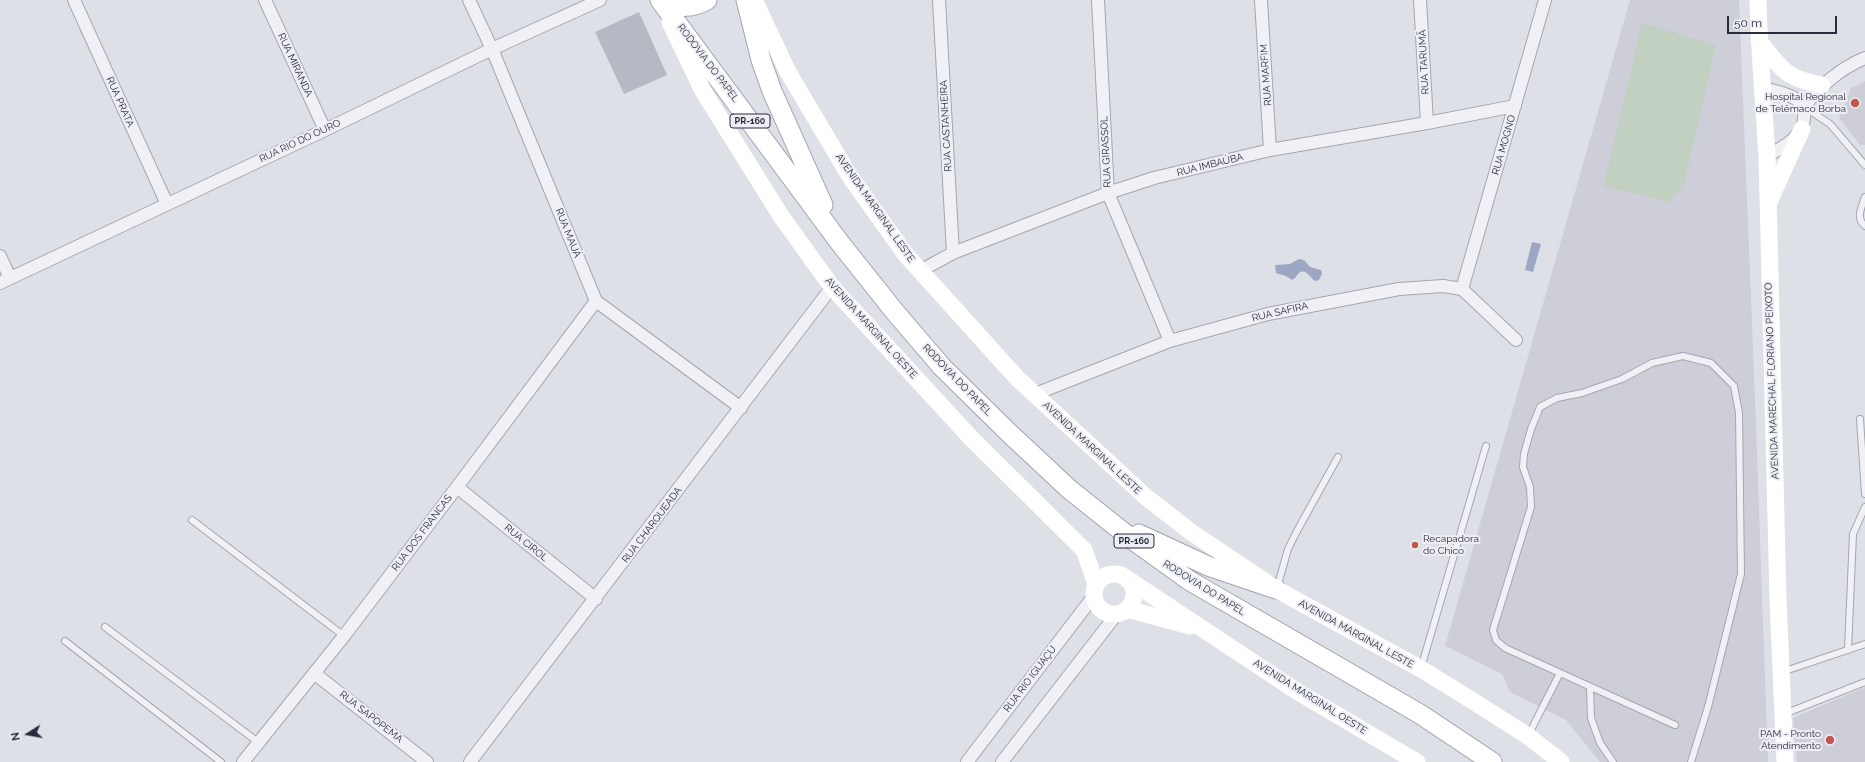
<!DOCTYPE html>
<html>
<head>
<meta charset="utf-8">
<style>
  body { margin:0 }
  #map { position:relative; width:1865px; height:762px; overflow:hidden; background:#dee0e7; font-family:Raleway,sans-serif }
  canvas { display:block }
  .north { position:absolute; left:8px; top:714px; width:40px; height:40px; -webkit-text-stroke:3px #eeeff4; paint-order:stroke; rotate:259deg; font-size:11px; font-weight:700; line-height:16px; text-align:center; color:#292c3c }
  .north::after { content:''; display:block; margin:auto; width:14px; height:18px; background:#292c3c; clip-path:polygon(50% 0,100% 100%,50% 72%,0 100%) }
  .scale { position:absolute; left:1727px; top:16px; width:110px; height:18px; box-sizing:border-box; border:2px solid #292c3c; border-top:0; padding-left:5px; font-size:12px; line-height:14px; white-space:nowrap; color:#292c3c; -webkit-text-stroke:3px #eeeff4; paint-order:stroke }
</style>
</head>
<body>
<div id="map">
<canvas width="1865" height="762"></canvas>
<div class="north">N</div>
<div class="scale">50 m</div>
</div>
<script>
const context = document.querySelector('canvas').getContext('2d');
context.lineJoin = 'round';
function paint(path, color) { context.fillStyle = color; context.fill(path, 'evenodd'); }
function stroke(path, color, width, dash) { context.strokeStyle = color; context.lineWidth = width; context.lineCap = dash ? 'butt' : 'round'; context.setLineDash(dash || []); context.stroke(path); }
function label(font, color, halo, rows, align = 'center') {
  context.font = font + ' Raleway,sans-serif'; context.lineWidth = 4; context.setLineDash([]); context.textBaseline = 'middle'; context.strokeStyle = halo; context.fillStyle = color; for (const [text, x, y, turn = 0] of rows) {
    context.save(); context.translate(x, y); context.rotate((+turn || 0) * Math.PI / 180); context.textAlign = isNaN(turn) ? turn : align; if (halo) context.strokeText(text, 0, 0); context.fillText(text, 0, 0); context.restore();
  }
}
paint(new Path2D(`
  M1630,0H1739L1755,398L1768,762H1600L1566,720L1510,692L1502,674L1445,646Z
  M1865,81V145H1860L1839,118L1851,88Z
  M1865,687V762H1797L1793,718Z`), '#cdced8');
paint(new Path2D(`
  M1642,23L1716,45L1684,184L1669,202L1604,186Z`), '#c1d0c0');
paint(new Path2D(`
  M1532,242L1541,244L1533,272L1525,270Z
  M1299,259L1304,260L1310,267L1321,270L1322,274L1319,280L1315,281C1310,278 1306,268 1299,273C1296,276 1296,278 1292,280L1286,276L1276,273L1275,265L1290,264Z`), '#9ca7c4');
paint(new Path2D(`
  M639,12L667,75L624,94L595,32Z`), '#b6b8c3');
const lane = new Path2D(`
  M1804,107L1830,124L1865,165
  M1865,197C1862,207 1855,218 1865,226
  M1860,419L1865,494
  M192,520L344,636
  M1277,588L1288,549L1297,531L1338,457
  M105,627L258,742
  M65,641L221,762
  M1848,650L1853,534L1865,507
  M1421,668L1486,446
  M1782,672L1865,644
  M1590,687L1591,718L1600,743L1613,762
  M1784,714L1865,682
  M1675,725L1505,648L1496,640L1493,630L1531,507L1530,487L1523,467L1524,454L1531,429L1540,407L1557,398L1582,393L1622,379L1652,363L1683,356L1711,363L1734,386L1739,413L1741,574L1708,707L1691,762
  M1529,734L1560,673`);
const street = new Path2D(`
  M74,0L167,204
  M265,0L325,130
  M469,0L492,49L596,301L741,408
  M939,0L953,253
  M1098,0L1108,193L1170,341
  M1261,0L1270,150
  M1420,0L1427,123
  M1764,88C1774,91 1787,93 1796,99C1801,102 1804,106 1804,112C1807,135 1784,147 1767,156
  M1804,106C1822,85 1839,69 1865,58
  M0,256L10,278
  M920,271L953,253L1108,193L1154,178L1270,150L1427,123L1515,106
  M0,283L325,130L492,49L600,0
  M1462,289L1545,0
  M1035,394L1170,341L1268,314L1399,289L1443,286L1462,289L1516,340
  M457,487L596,599
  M314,673L427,762
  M243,762L344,636L457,487L596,301
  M470,762L832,287
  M967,762L1093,597
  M1002,762L1116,615`);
const primary = new Path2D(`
  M660,0L840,243L895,312L942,367L1008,432L1069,489L1133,540L1190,581L1420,714L1492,762
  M665,0C680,9 692,8 707,0
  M746,0L761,60L772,91L823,205
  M1139,534L1208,566L1276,589`);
stroke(lane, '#a4a6b0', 8);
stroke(street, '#a4a6b0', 14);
stroke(primary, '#9fa2b1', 21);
stroke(lane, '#f1f1f5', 6);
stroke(street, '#f1f1f5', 12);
stroke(new Path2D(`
  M754,0L788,72L849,175L906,255L1017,378L1146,497L1191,532L1276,589L1421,669L1468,698L1528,736L1561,762
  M1758,0C1759,52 1764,104 1767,156L1778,599L1785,762
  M670,22L703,91L781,216L832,287L971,438L1084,550L1096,584
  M1759,41C1782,69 1784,78 1822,85
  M1769,202L1802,129
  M1094 594a20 20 0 1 1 40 0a20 20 0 1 1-40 0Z
  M1129,580L1298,692L1417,762
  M1127,609L1190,626`), '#fff', 17);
stroke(primary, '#fff', 19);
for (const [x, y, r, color] of [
  [1855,103,5,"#c1564e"],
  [1415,545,4,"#c1564e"],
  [1830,740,5,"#c1564e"]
]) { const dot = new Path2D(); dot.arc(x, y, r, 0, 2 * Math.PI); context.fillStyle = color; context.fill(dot); stroke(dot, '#eeeff4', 1.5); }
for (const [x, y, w] of [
  [750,121,40],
  [1134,541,40]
]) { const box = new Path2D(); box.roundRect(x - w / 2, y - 7, w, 14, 3); context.fillStyle = '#eeeff4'; context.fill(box); stroke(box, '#292c3c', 1); }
label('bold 9px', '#292c3c', null, [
  ["PR-160",750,121],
  ["PR-160",1134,541]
]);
label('10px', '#292c3c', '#eeeff4', [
  ["RUA TARUMÃ",1424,62,-93],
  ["RODOVIA DO PAPEL",708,63,53],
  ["RUA MIRANDA",295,65,65],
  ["RUA MARFIM",1266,75,-94],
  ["RUA PRATA",120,102,66],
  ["RUA CASTANHEIRA",946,126,-93],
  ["RUA RIO DO OURO",300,141,-25],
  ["RUA MOGNO",1504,145,-74],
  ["RUA GIRASSOL",1106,152,-93],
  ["RUA IMBAÚBA",1210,165,-14],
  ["AVENIDA MARGINAL LESTE",875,208,55],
  ["RUA MAUÁ",568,233,68],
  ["RUA SAFIRA",1280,312,-13],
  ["AVENIDA MARGINAL OESTE",871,328,48],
  ["RODOVIA DO PAPEL",957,380,46],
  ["AVENIDA MARECHAL FLORIANO PEIXOTO",1772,381,-92],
  ["AVENIDA MARGINAL LESTE",1092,448,43],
  ["RUA CHARQUEADA",652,525,-53],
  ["RUA DOS FRANCAS",422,533,-53],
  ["RUA CIROL",526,543,39],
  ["RODOVIA DO PAPEL",1204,588,32],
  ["AVENIDA MARGINAL LESTE",1356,634,29],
  ["RUA RIO IGUAÇU",1030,679,-53],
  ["AVENIDA MARGINAL OESTE",1310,697,32],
  ["RUA SAPOPEMA",371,717,38]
]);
label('10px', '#292c3c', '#eeeff4', [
  ["Hospital Regional",1846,97],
  ["de Telêmaco Borba",1846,109],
  ["Recapadora",1423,539,"left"],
  ["do Chico",1423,551,"left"],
  ["PAM - Pronto",1821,734],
  ["Atendimento",1821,746]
], 'right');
</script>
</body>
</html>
